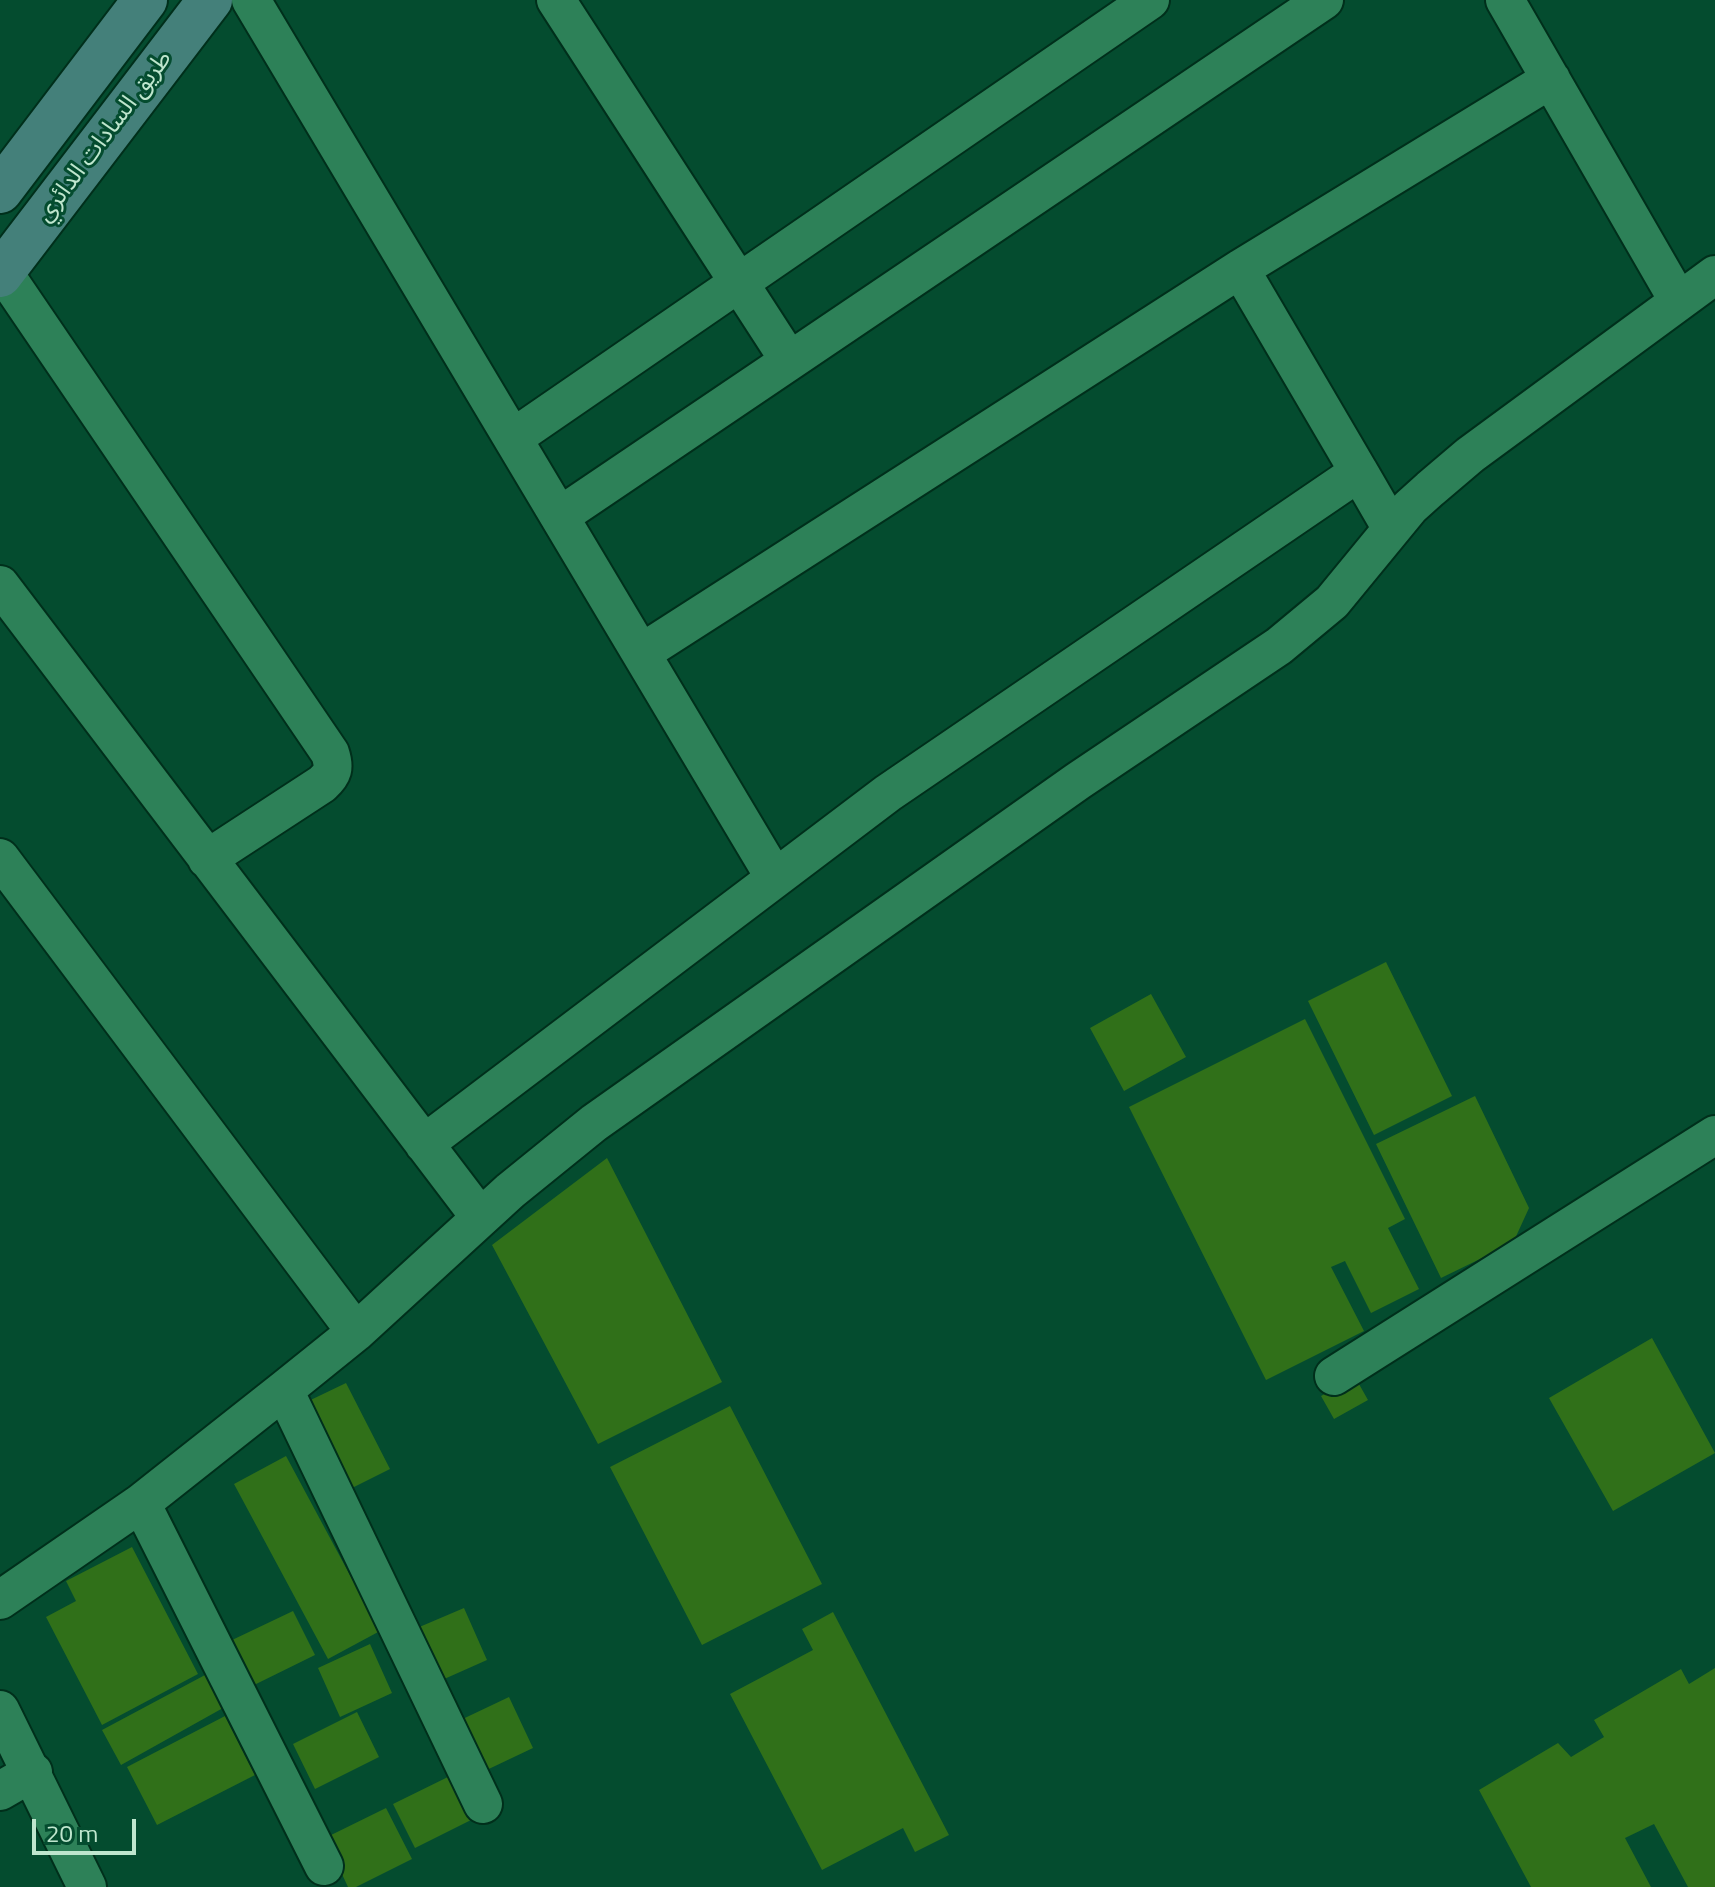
<!DOCTYPE html>
<html>
<head>
<meta charset="utf-8">
<style>
  body { margin:0 }
  #map { position:relative; width:1715px; height:1887px; overflow:hidden; background:#044c2f; font-family:"Titillium Web",sans-serif }
  canvas { display:block }
  .scale { position:absolute; left:32px; top:1819px; width:104px; height:36px; box-sizing:border-box; border:4px solid #bfe6ce; border-top:0; padding-left:10px; font-size:24px; line-height:28px; white-space:nowrap; color:#bfe6ce; -webkit-text-stroke:6px #044c2f; paint-order:stroke }
</style>
</head>
<body>
<div id="map">
<canvas width="1715" height="1887"></canvas>
<div class="scale">20 m</div>
</div>
<script>
const context = document.querySelector('canvas').getContext('2d');
context.lineJoin = 'round';
function paint(path, color) { context.fillStyle = color; context.fill(path, 'evenodd'); }
function stroke(path, color, width, dash) { context.strokeStyle = color; context.lineWidth = width; context.lineCap = dash ? 'butt' : 'round'; context.setLineDash(dash || []); context.stroke(path); }
function label(font, color, halo, rows, align = 'center') {
  context.font = font + ' "Titillium Web","Noto Sans Arabic",sans-serif'; context.lineWidth = 6; context.setLineDash([]); context.textBaseline = 'middle'; context.strokeStyle = halo; context.fillStyle = color; for (const [text, x, y, turn = 0] of rows) {
    context.save(); context.translate(x, y); context.rotate((+turn || 0) * Math.PI / 180); context.textAlign = isNaN(turn) ? turn : align; if (halo) context.strokeText(text, 0, 0); context.fillText(text, 0, 0); context.restore();
  }
}
paint(new Path2D(`
  M1386,962L1452,1096L1374,1135L1308,1001Z
  M1151,994L1186,1057L1124,1091L1090,1028Z
  M1305,1019L1405,1219L1388,1228L1419,1289L1371,1313L1345,1261L1331,1267L1364,1331L1266,1380L1129,1107Z
  M1475,1096L1529,1208L1513,1243L1441,1278L1376,1144Z
  M607,1158L722,1382L598,1444L492,1245Z
  M1652,1338L1715,1453L1613,1511L1549,1398Z
  M1355,1377L1368,1400L1334,1419L1321,1396Z
  M346,1383L390,1469L340,1494L296,1407Z
  M730,1406L822,1584L702,1645L610,1467Z
  M286,1456L380,1631L328,1659L234,1484Z
  M132,1547L198,1674L102,1725L46,1617L76,1601L66,1581Z
  M464,1608L487,1660L433,1684L410,1631Z
  M293,1611L315,1655L252,1686L230,1641Z
  M833,1612L949,1835L915,1852L903,1828L822,1870L730,1694L813,1650L802,1629Z
  M370,1644L392,1693L340,1717L318,1668Z
  M1715,1668V1887H1688L1654,1824L1625,1838L1651,1887H1531L1479,1790L1558,1743L1571,1757L1604,1737L1594,1720L1681,1669L1689,1684Z
  M205,1675L223,1708L121,1765L102,1730Z
  M509,1697L533,1748L474,1776L450,1725Z
  M357,1712L379,1757L315,1789L293,1744Z
  M225,1716L255,1775L157,1825L127,1767Z
  M454,1774L475,1818L415,1848L393,1804Z
  M386,1808L412,1859L356,1887H348L325,1838Z`), '#307019');
const minor = new Path2D(`
  M251,0L775,878
  M556,0L789,360
  M1505,0L1678,300
  M1240,269L1359,472
  M3,272L330,753C335,768 333,774 322,784L207,859
  M513,438L1150,0
  M560,516L1324,0
  M0,585L480,1217
  M643,652L1240,269L1551,79
  M0,858L356,1332
  M424,1144L888,793L1359,472L1392,529
  M1334,1376L1715,1135
  M284,1390L483,1804
  M141,1503L324,1866
  M0,1600L141,1503L284,1390L356,1332L510,1191L594,1123L1078,781L1279,646L1332,602L1410,507L1430,489L1470,455L1715,275
  M0,1710L87,1887
  M0,1791L33,1772`);
const secondary = new Path2D(`
  M0,191L145,0
  M0,275L210,0`);
stroke(minor, '#002f1b', 42);
stroke(secondary, '#002f1b', 48);
stroke(minor, '#2d8158', 38);
stroke(secondary, '#44807a', 44);
label('24px', '#bfe6ce', '#044c2f', [
  ["طريق السادات الدائري",105,137,-53]
]);
</script>
</body>
</html>
